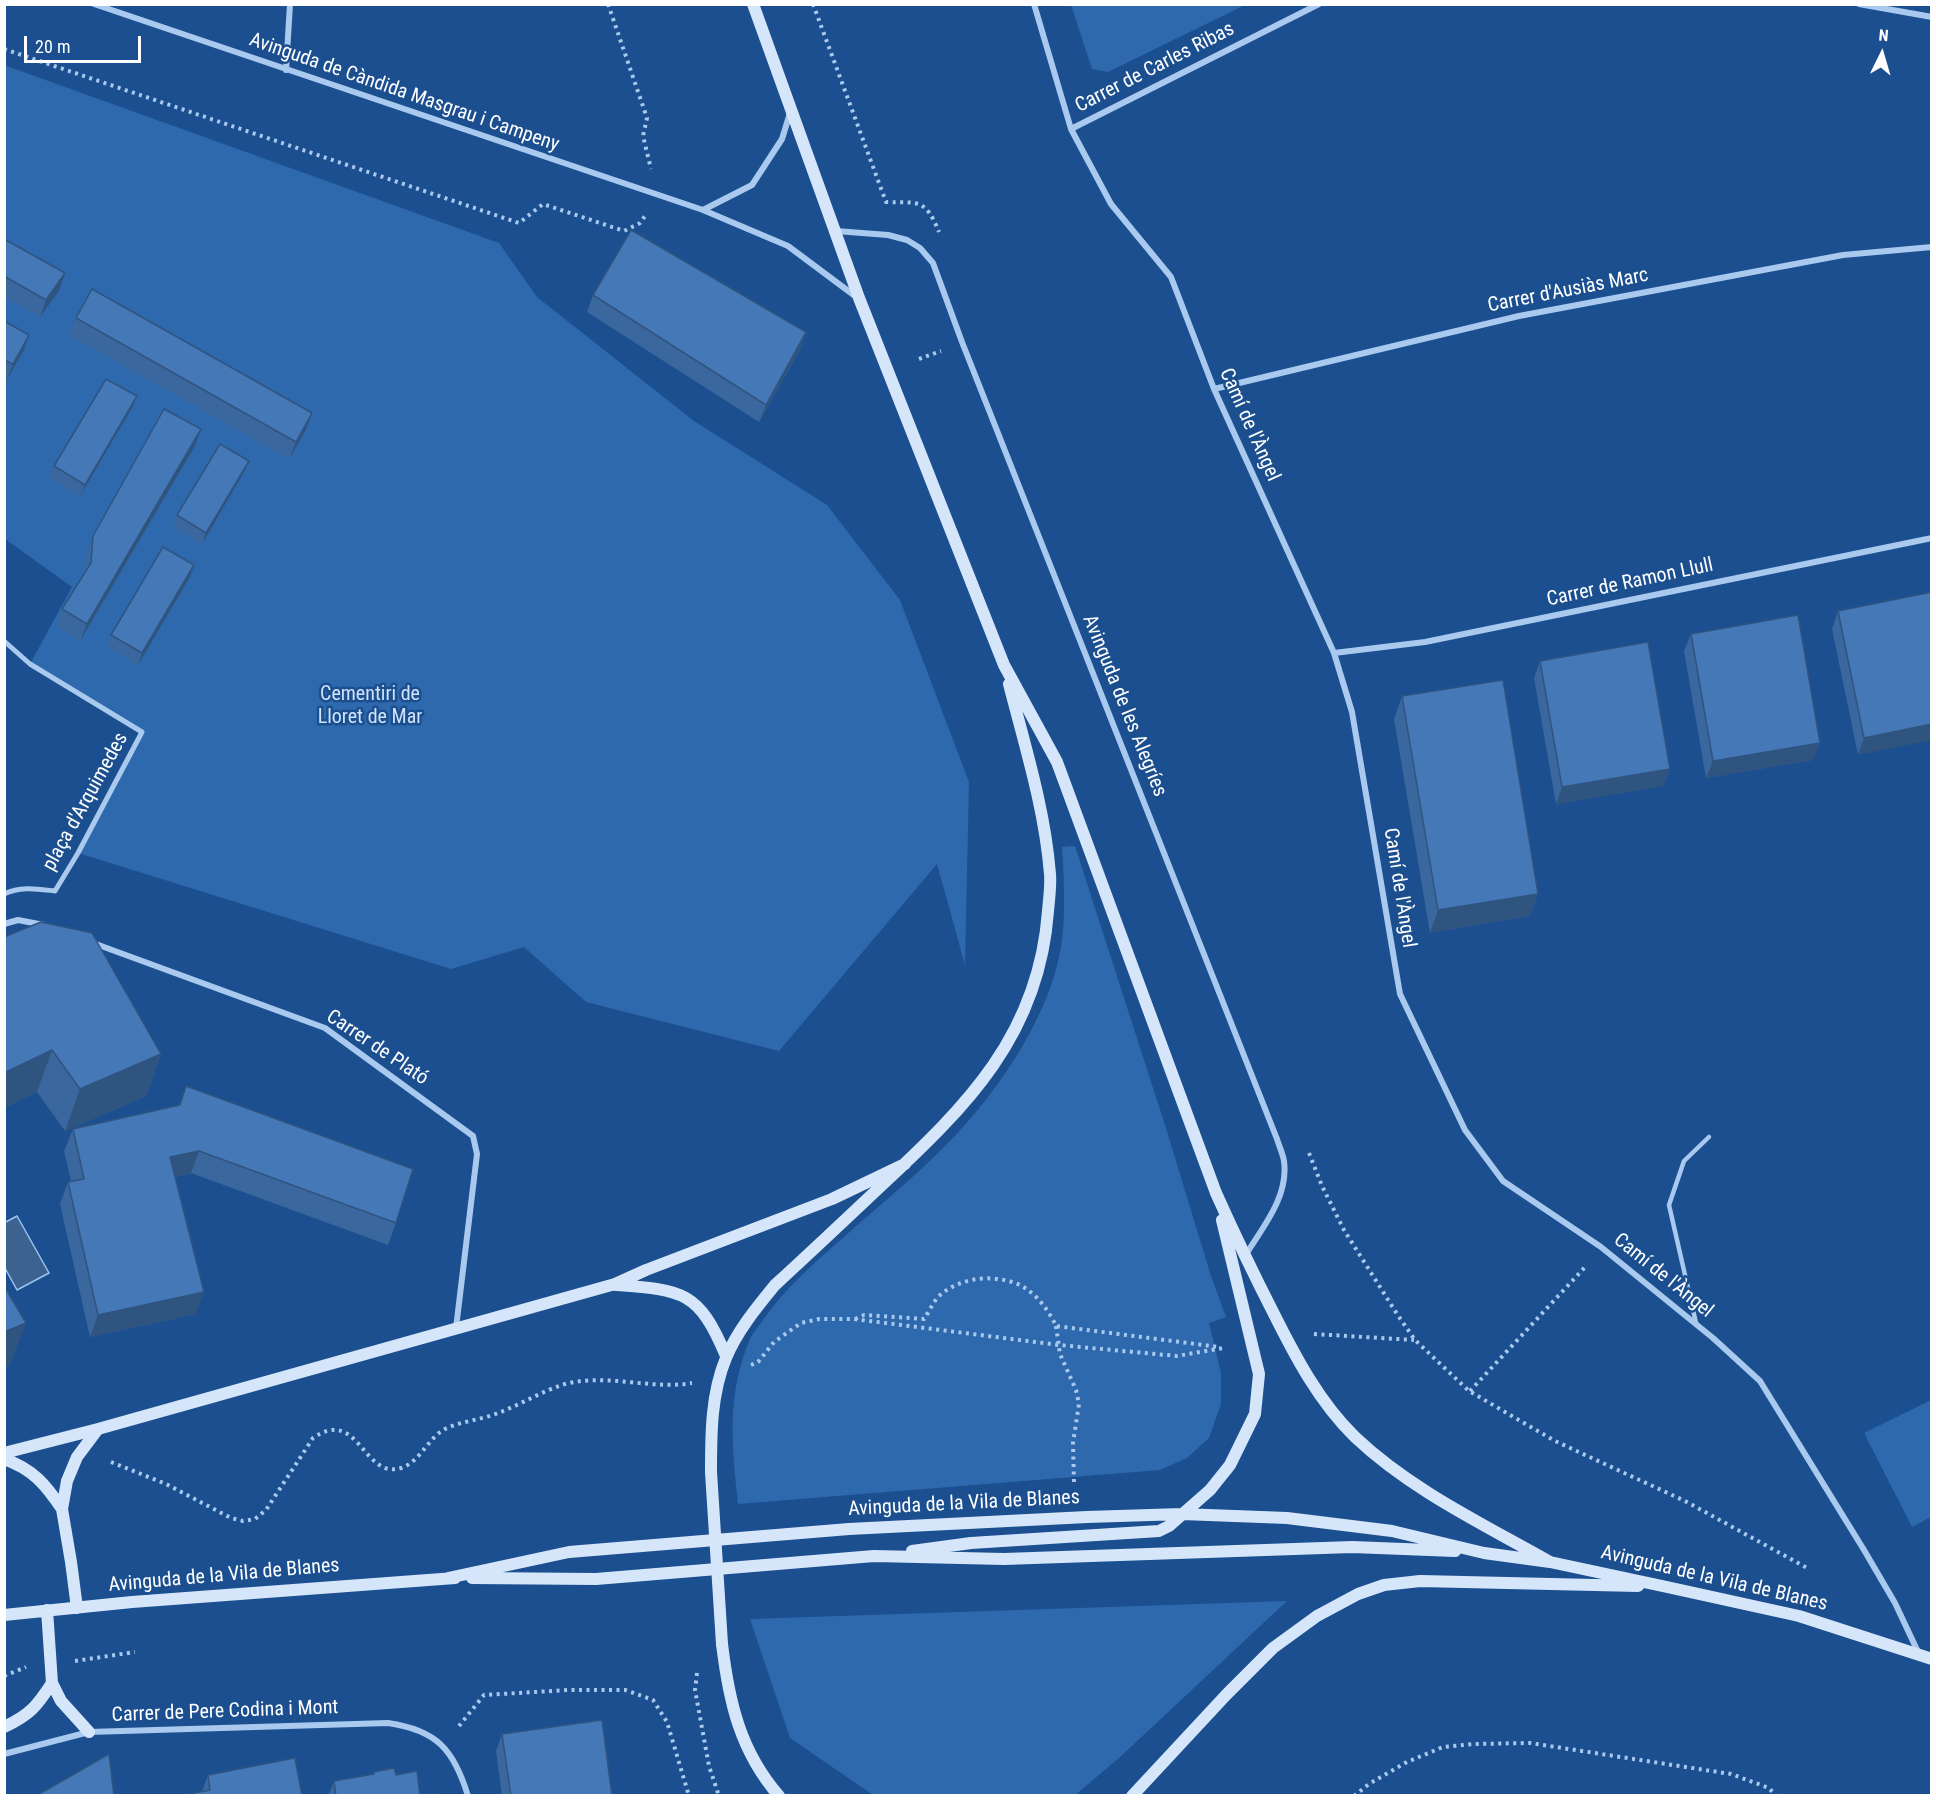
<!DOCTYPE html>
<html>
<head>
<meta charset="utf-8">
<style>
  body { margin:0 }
  #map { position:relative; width:1936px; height:1800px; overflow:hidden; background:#1b4f8f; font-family:"Roboto Condensed",sans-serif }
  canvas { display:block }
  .frame { position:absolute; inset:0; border:6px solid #fff; pointer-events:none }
  .north { position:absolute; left:1852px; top:24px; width:60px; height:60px; -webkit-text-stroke:4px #1b4f8f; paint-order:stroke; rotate:5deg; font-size:16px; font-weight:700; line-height:24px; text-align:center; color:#fff }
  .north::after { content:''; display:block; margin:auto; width:21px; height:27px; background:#fff; clip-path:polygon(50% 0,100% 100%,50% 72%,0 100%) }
  .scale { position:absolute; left:24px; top:36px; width:117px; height:27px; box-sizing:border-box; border:3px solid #fff; border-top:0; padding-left:8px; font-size:18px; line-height:21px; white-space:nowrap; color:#fff; -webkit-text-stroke:4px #1b4f8f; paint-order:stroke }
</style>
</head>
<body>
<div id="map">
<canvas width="1936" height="1800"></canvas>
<div class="frame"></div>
<div class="north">N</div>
<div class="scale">20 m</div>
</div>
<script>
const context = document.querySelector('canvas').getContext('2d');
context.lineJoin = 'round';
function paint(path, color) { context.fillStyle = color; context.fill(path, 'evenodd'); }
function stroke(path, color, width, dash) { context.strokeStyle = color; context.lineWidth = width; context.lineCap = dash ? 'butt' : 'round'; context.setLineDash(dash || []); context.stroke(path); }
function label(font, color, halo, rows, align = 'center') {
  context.font = font + ' "Roboto Condensed",sans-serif'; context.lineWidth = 5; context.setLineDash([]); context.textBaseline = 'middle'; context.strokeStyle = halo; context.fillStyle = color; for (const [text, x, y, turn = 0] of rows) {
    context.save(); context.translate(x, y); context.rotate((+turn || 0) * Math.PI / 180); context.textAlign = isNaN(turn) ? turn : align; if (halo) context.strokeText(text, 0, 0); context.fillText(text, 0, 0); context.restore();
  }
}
paint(new Path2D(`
  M1071,5V4L1245,5L1108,72L1092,69Z
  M4,65L499,243L537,297L694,421L827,505L900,600L969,782L965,965L937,864L779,1051L586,1002L524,947L451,969L78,853L141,732L30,664L72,587L5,539Z
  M1075,846L1165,1125L1211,1276L1226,1317L1209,1323L1221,1373V1404L1209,1438L1187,1458L1160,1470L738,1504C732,1446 726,1395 750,1339C753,1332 759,1326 763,1320C785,1288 816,1261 845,1236C876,1208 910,1181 940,1151C992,1101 1049,1020 1061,947C1066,914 1064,881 1062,847Z
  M1931,1400V1517L1912,1527L1864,1433Z
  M1287,1601L1119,1758L1074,1796L873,1795L790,1738L750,1619Z`), '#2e69ad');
const water = new Path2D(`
  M17,1216L49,1273L17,1290L5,1268L4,1223Z`);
paint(water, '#3c6290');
stroke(water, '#9cc4f0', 1.5);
stroke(new Path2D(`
  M608,4L647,118L643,136L651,169
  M813,4L886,202C919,203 925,198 939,232
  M4,49L519,223L543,204L624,231L640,223L645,216
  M919,359L941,351
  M1309,1153L1322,1186L1344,1230L1397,1314L1415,1340L1469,1391L1555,1441L1685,1501L1809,1569
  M855,1319L864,1315L924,1319C929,1312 933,1302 939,1296C959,1278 990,1274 1015,1283C1034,1290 1048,1309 1056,1326L1219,1347
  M1056,1326L1060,1354L1076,1390L1079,1404L1073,1443L1074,1483
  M1314,1334L1414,1340
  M751,1365L758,1362L774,1342L801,1323L819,1319H854L1059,1345L1177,1356L1223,1348
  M1470,1391L1586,1266
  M111,1462L166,1484L231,1518L243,1521L255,1519L266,1510L313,1438C359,1406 363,1480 401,1468C420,1462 428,1438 445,1429C461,1421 481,1420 498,1413C520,1405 542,1391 565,1384C607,1373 650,1390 692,1383
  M75,1661L135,1652
  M697,1673L695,1690L709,1766L719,1796
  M4,1676L26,1667
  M459,1726L484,1695L569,1690H625L653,1700L667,1722L689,1796
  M1354,1796L1369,1784L1407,1762L1443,1747L1473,1744L1530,1743L1731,1774L1769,1788L1776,1796`), '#a9c9ee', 4, [3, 4.5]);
stroke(new Path2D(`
  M1696,1323L1669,1205L1684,1161L1709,1137`), '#a9c9ee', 4.5);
stroke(new Path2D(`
  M4,641L30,664L142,732L78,853L55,891C37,889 21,886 4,894`), '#a9c9ee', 5);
stroke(new Path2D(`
  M94,4L703,210L788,246L855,296
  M1034,4L1071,129L1111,204L1171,277L1214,389L1334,653L1352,712L1400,994L1465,1130L1503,1181L1601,1247L1713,1338L1760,1381L1864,1550L1895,1603L1919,1654
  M1859,4L1932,17
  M286,70L290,4
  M1071,129L1319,4
  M703,210L752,185L782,139L790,113
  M836,231L888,235L907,240L920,248L933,263L962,342L1277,1139C1279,1146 1283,1154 1284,1161C1289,1197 1262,1228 1245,1256
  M1214,389L1519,316L1843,255L1932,247
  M1334,653L1425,642L1932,538
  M4,924L18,920L44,925
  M93,943L325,1028L473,1136L477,1154L456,1328
  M4,1754L89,1732L388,1723C437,1730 454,1750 468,1796`), '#a9c9ee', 6);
stroke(new Path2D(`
  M753,4L859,298L1004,665L1057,762L1216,1193C1234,1233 1253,1273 1273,1312C1295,1356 1319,1402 1355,1437C1411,1490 1483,1524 1550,1562
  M616,1285C683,1290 699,1291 726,1356
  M4,1453L98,1429L615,1284L646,1270L832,1199L905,1164
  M4,1459C33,1469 46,1485 62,1509
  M711,1472C711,1434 711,1394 726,1358C737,1331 757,1307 775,1285C811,1252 846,1219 881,1186C967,1106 1039,1035 1048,911C1049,899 1051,886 1050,874C1045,810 1025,746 1009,684
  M912,1551L971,1543L1159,1531L1169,1526L1210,1490L1230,1465L1255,1414L1259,1374L1222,1220
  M448,1578L569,1552L849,1529L1087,1517L1182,1514L1287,1518L1392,1531L1484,1553L1550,1562L1667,1587L1799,1616L1932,1659
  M472,1578L596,1579L874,1556L1004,1559L1352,1547L1455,1551
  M77,1608L71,1562L62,1509L67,1481L77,1457L98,1429
  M47,1610L52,1683L61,1701L89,1732
  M4,1615L132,1602L455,1578
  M722,1644C729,1702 740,1751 779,1796
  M4,1727C30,1715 37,1706 52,1683
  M1132,1796L1226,1695L1273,1648L1317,1616L1358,1594L1384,1585L1420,1581L1638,1586`), '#d6e6fa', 12);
stroke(new Path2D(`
  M711,1472L722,1644`), '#d6e6fa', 12);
paint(new Path2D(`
  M4,239L59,291L40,317L4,297Z
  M593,295L806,332L800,350L759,422L587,312Z
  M76,318L306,430L289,459L69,335Z
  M4,321L29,335L23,352L6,381L4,380Z
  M137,396L132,408L80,496L49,478L54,466Z
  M201,429L195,446L80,641L56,626L62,609L85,572L87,553L93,536Z
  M244,472L202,544L173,527L177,515Z
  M194,565L190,577L138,665L107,646L111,635Z
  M1932,592L1858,755L1832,629L1838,611Z
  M1691,634L1813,760L1706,778L1684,651Z
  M1540,661L1670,769L1663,786L1556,804L1534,678Z
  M1402,696L1538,894L1530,916L1430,933L1394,719Z
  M4,937L161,1054L146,1096L65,1131L37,1092L4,1108Z
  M186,1086L396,1223L388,1245L191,1173L175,1177L196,1314L90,1337L60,1204L68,1182L71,1181L64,1151L73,1129L179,1105Z
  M502,1734L612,1796H502L496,1751Z
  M374,1772L396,1775L420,1796H328L334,1781L373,1774Z
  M208,1775L302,1796L202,1791Z`), '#3a679d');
paint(new Path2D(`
  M65,273L59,291L40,317L46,300Z
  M806,332L800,350L759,422L766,405Z
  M29,335L23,352L6,381L13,364Z
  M137,396L132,408L80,496L85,485Z
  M312,413L306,430L289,459L296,442Z
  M201,429L195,446L80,641L87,624Z
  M249,461L244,472L202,544L206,533Z
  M194,565L190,577L138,665L142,653Z
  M1932,724V740L1858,755L1864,738Z
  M1820,743L1813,760L1706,778L1713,761Z
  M1670,769L1663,786L1556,804L1562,787Z
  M1538,894L1530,916L1430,933L1438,910Z
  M52,1050L37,1092L4,1108V1073Z
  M161,1054L146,1096L65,1131L80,1089Z
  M199,1151L191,1173L162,1179L170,1157Z
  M204,1292L196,1314L90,1337L98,1315Z
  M26,1323L10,1365L4,1368V1332Z`), '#305480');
const building = new Path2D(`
  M631,230L806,332L766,405L593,295Z
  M4,239L65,273L46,300L4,276Z
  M92,289L312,413L296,442L76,318Z
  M4,321L29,335L13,364L4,360Z
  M106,379L137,396L85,485L54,466Z
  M164,409L201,429L87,624L62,609L91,563L93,536Z
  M220,444L249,461L206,533L177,515Z
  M163,547L194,565L142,653L111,635Z
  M1932,592V724L1864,738L1838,611Z
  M1798,615L1820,743L1713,761L1691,634Z
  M1648,642L1670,769L1562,787L1540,661Z
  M1503,680L1538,894L1438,910L1402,696Z
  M41,922L92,933L161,1054L80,1089L52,1050L4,1073V937Z
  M186,1086L413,1169L396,1223L199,1151L170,1157L204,1292L98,1315L68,1182L84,1179L73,1129L180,1105Z
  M4,1286L26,1323L4,1332Z
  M602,1720L612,1796H511L502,1734Z
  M109,1754L114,1796H41V1793Z
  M295,1758L302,1796H180L210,1790L208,1775Z
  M394,1768L396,1775L417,1771L420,1796H336L334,1781L374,1774V1772Z
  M436,1793L437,1796H422Z`);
paint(building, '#4478b7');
stroke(building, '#305480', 1.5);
label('20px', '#fff', '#1b4f8f', [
  ["Carrer de Carles Ribas",1155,68,-27],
  ["Avinguda de Càndida Masgrau i Campeny",404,93,19],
  ["Carrer d'Ausiàs Marc",1568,291,-11],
  ["Camí de l'Àngel",1249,425,66],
  ["Carrer de Ramon Llull",1630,583,-12],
  ["Avinguda de les Alegríes",1124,706,68],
  ["plaça d'Arquimedes",86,802,-61],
  ["Camí de l'Àngel",1399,888,81],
  ["Carrer de Plató",377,1048,34],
  ["Camí de l'Àngel",1663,1276,39],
  ["Avinguda de la Vila de Blanes",964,1504,-3],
  ["Avinguda de la Vila de Blanes",224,1576,-5],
  ["Avinguda de la Vila de Blanes",1714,1579,13],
  ["Carrer de Pere Codina i Mont",225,1712,-2]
]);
label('20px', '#cfe3fa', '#1b4f8f', [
  ["Cementiri de",370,695],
  ["Lloret de Mar",370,718]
]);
</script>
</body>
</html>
